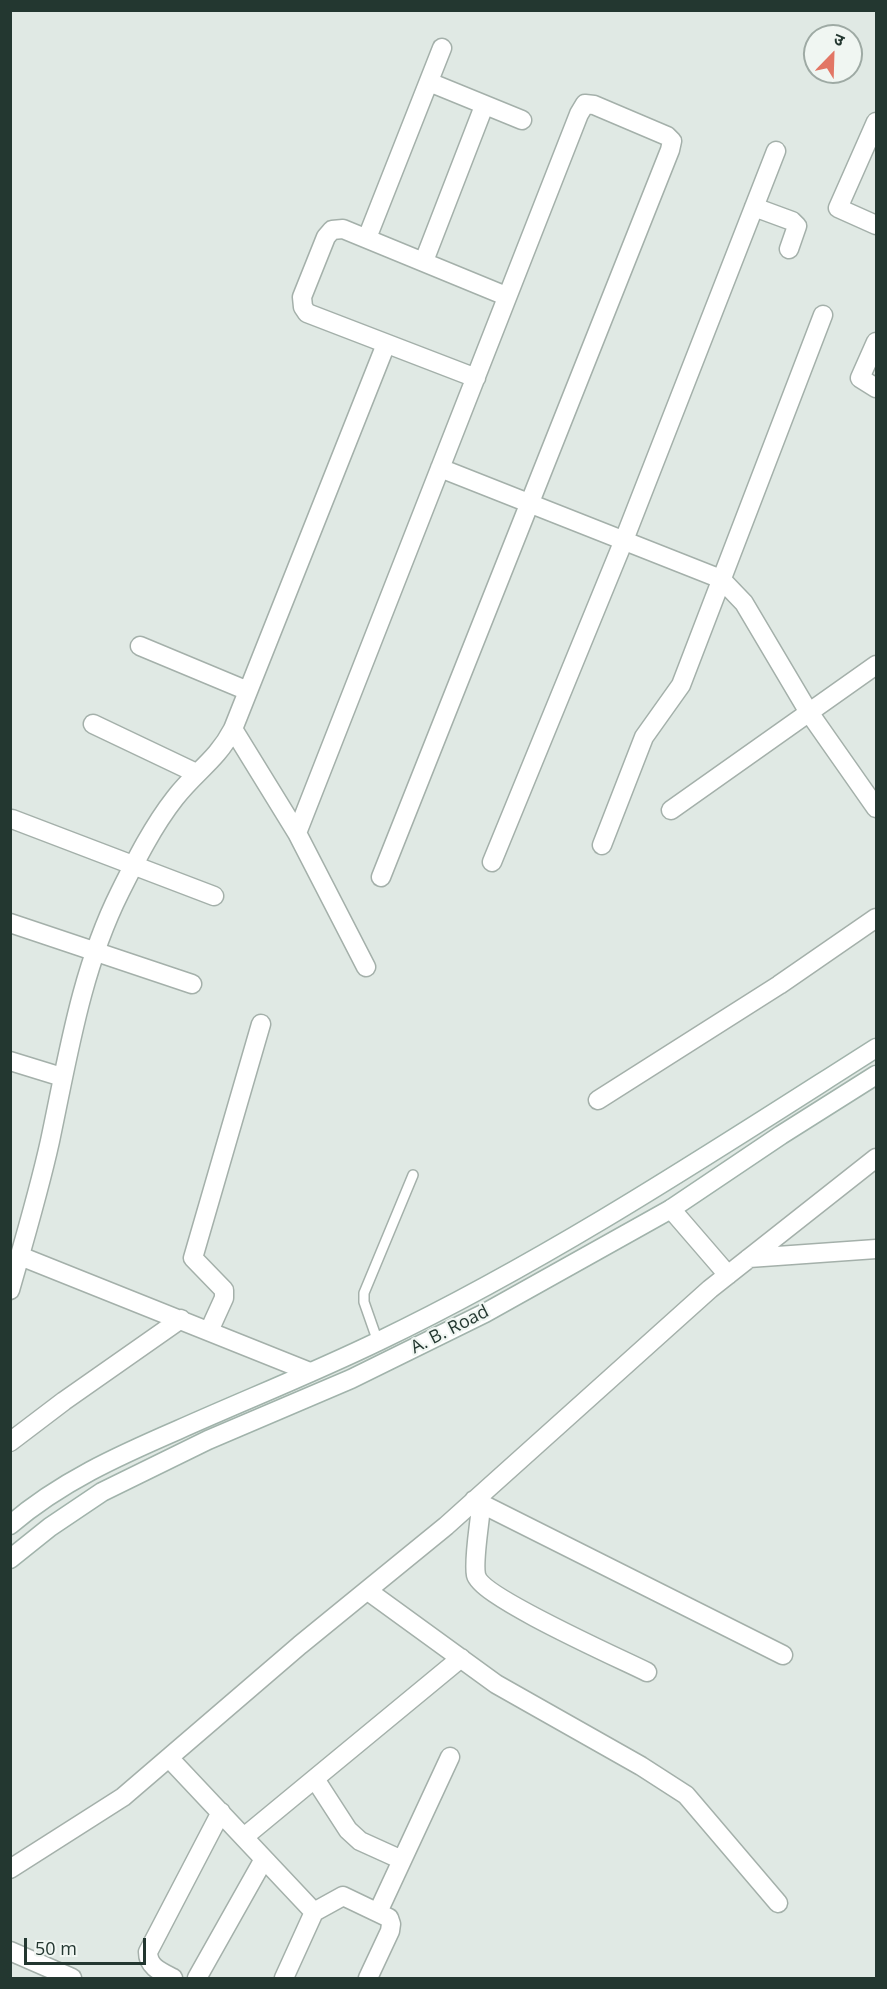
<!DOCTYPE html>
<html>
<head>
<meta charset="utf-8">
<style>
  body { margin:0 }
  #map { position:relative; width:887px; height:1989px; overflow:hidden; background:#e0e9e4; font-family:"Open Sans","Noto Sans Devanagari",sans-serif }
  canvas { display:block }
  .frame { position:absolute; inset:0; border:12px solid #233730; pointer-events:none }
  .north { position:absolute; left:803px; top:24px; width:60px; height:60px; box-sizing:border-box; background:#f0f6f2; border:2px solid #9eaaa4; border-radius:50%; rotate:23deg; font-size:16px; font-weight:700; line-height:24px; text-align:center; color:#233730 }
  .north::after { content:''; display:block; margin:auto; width:21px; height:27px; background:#e27665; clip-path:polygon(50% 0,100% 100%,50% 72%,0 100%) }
  .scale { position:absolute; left:24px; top:1938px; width:122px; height:27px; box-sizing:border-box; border:3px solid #233730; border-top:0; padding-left:8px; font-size:18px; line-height:21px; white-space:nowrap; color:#233730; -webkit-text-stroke:4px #f0f6f2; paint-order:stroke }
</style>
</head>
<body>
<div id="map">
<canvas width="887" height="1989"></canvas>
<div class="frame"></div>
<div class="north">उ</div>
<div class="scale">50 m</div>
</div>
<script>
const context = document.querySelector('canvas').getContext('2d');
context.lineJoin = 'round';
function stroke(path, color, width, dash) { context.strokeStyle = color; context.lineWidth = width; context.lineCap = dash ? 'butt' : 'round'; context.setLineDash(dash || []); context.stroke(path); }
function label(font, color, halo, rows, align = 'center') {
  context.font = font + ' "Open Sans",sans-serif'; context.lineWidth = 4.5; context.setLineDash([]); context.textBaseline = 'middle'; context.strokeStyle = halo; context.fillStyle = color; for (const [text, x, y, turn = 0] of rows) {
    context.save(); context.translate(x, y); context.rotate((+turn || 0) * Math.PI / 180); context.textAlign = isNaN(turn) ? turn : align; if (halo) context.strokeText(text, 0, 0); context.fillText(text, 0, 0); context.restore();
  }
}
const service = new Path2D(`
  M378,1342L364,1302V1293L413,1175`);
const minor = new Path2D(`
  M429,82L522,120
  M876,122L838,208L876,225
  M754,207L792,221L797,226L789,249
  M367,238L442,48
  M424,261L484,106
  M876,342L860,378L876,388
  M476,378L307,313L303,307L302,297L326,237L332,230L343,229L506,296
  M440,468L721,579L744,603L808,711L876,808
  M140,646L248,691
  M93,724L196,773
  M233,729L297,833L366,967
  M671,810L876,665
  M12,819L214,896
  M297,833L579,114L585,104L594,105L667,136L672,141L670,150L381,877
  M602,845L644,737L681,685L823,315
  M492,862L624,540L776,151
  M10,923L192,984
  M10,1061L62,1077
  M598,1100L779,985L876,918
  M671,1209L728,1275
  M20,1256L310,1372
  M749,1258L876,1249
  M10,1290C24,1241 39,1191 50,1141C68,1056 81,970 120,892C136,860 153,826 175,798C196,771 217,760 233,729L386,344
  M209,1331L224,1298V1290L193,1258L261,1024
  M10,1442L64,1401L181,1319
  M474,1500L783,1655
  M481,1506C480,1522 473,1560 476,1575C481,1597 621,1659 647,1672
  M368,1591L496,1684L641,1766L686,1795L778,1903
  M170,1759L314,1912L343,1896L389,1918L391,1924L390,1931L368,1978
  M315,1779L348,1830L360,1841L402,1860
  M244,1837L461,1658
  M10,1869L123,1797L300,1645L446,1526L710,1289L876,1158
  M378,1912L450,1757
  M10,1951L72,1978
  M173,1978C161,1972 148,1967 148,1952L221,1812
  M197,1978L264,1859
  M284,1978L314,1912`);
const secondary = new Path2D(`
  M10,1525C60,1482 118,1456 178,1430C245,1400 313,1373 379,1341C552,1258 714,1151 876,1048
  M10,1559L50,1527L102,1492L208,1440L351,1379L485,1313L671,1209L781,1135L876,1075`);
stroke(service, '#a4b0aa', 12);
stroke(minor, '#a4b0aa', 21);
stroke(secondary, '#a1b3ab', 21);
stroke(service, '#fff', 9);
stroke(minor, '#fff', 18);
stroke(secondary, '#fff', 18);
label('18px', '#233730', '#f0f6f2', [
  ["A. B. Road",450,1330,-27]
]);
</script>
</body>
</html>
